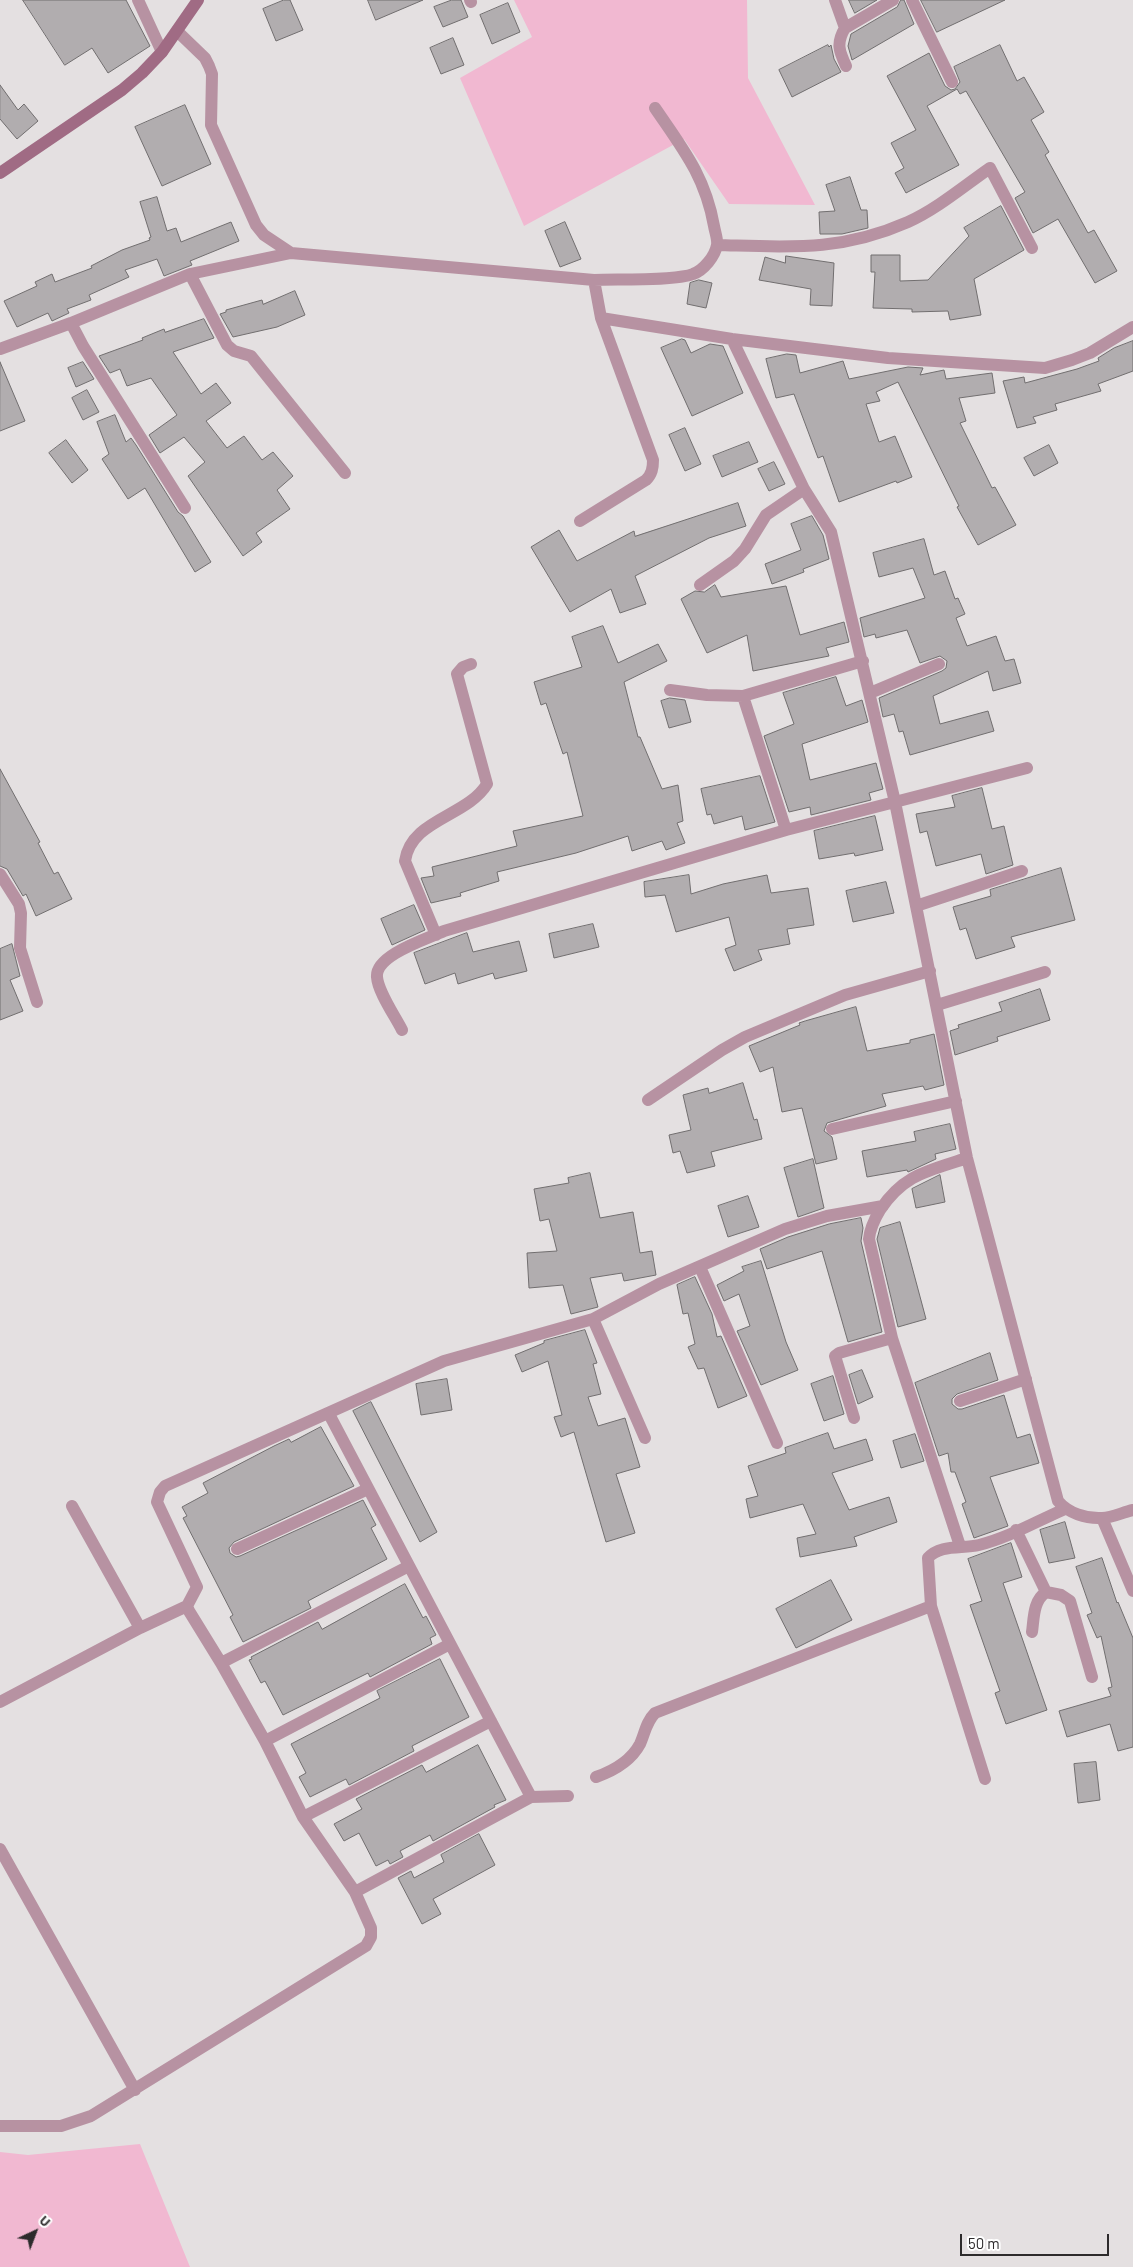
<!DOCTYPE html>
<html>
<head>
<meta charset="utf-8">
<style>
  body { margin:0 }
  #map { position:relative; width:1133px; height:2267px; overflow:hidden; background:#e4e0e1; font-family:Barlow,sans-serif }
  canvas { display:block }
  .north { position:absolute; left:10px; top:2207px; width:50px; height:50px; -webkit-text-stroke:4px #fff; paint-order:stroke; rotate:43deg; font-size:14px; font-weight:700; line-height:20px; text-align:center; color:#2d2b2c }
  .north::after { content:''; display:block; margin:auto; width:18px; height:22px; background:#2d2b2c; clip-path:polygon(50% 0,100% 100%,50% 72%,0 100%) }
  .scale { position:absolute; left:960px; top:2234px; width:149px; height:22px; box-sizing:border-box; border:2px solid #2d2b2c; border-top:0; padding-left:6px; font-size:15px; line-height:18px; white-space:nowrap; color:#2d2b2c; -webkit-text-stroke:4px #fff; paint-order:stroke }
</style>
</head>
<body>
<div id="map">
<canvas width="1133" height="2267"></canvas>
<div class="north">U</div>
<div class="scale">50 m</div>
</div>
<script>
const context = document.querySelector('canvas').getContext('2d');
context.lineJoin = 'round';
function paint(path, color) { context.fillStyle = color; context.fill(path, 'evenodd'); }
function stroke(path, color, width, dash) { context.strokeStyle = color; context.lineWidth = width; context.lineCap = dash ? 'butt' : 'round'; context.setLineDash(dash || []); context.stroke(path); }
paint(new Path2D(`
  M514,0H747L748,78L815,205L729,204L684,139L524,226L460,78L532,37Z
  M140,2144L190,2267H0V2152L28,2155Z`), '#f1b8d1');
const building = new Path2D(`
  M23,0H126L150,46L108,73L92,48L65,65Z
  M284,0H290L303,30L276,41L263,9Z
  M368,0H423L376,20Z
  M452,0H461L468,17L443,27L434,7Z
  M849,0H877L855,13Z
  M901,0H904L914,24L852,60L848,46L851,34L897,7Z
  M921,0H1005L937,32Z
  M508,3L520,32L492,44L480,15Z
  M453,38L464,65L441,74L430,48Z
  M828,45L829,47L831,45L834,59L841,72L792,97L779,70Z
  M1000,45L1017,81L1024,77L1044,112L1031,120L1049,152L1045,155L1088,233L1094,230L1117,271L1095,283L1058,219L1033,233L1015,198L1025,192L966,91L960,94L957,89L927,106L959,165L906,193L895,173L904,168L891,143L916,130L887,76L929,53L945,86L951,90L955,89L960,82L954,67Z
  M0,85L18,110L24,104L38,121L17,139L0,119Z
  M185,105L211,164L162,186L135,127Z
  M850,177L861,210H867L868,228L842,234H820L819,212L835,211L826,185Z
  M157,197L167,231L176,228L181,242L231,222L239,241L190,261L192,265L164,276L157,259L125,270L129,277L89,295L91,300L67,309L69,313L52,321L48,313L17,327L4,301L37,286L35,282L52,274L55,282L92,268L91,266L122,250L150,240L149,238L151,237L140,202Z
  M1001,206L1024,250L974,279L981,315L950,320L948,311L912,312V309L873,308L875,272H871V255H900V281L928,280L969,236L964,228Z
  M565,222L581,259L560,267L545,231Z
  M786,256L834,263L832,306L810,305L811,289L759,280L765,257L785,263Z
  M699,280L712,283L706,308L687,304L690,283Z
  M295,291L305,315L277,327L233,337L220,314L226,312V310L262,300L263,304Z
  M204,319L214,338L173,352L201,394L216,383L231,403L206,421L227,448L244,436L262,460L273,452L293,476L277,490L290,509L256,533L262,542L243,556L188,476L205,462L184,437L160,453L149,435L177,415L151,378L127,386L120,369L110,373L99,356L143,340L142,338L164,329L165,332Z
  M682,339L685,340L691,353L710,344L723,346L743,393L692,416L661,348Z
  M1133,341V371L1098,384L1101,391L1055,404L1057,410L1033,417L1036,423L1017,428L1003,381L1024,377L1025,383L1077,369L1099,361L1098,358L1114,348Z
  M787,354L796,355L800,373L843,361L849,379L908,367L923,368L920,375L944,370L946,379L992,373L995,393L959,398L966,421L960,423L992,488L995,487L1016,525L978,545L957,507L959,506L898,382L876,392L880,401L866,404L879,442L895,436L912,477L897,483L896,481L839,502L823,456L818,458L794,394L776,398L766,359Z
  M0,362L25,421L0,431Z
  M83,362L94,379L76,387L68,368Z
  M87,390L99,412L83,420L72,398Z
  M115,415L126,442L131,438L136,445L178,512L183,516L211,562L195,572L145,488L128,499L102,459L109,454L97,422Z
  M685,428L701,464L685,471L669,435Z
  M66,440L88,470L72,483L49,453Z
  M749,442L758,462L722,477L713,456Z
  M1049,445L1058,463L1034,476L1024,458Z
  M774,462L785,484L769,491L758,469Z
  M738,503L746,526L709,538L635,576L646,604L620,613L611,589L570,612L531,547L559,530L577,561L634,531L635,536Z
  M812,516L823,535L829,559L803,569L804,572L772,584L765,564L801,550L791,524Z
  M924,539L934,575L945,571L955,599L958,598L965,614L956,618L967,646L996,636L1005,661L1014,659L1021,683L993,691L988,671L933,696L940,724L988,711L994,731L910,755L903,731L899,732L894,714L883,717L879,698L942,671L946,668L947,661L940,656L920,663L907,630L876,638L875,634L864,637L860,618L925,598L913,568L879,577L873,553Z
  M715,585L721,597L786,586L800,635L844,622L849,642L826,648L829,656L753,671L747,635L707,653L681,599L695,591L704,592Z
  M603,626L618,663L658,644L667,661L624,682L638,737H640L662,789L678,785L683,821L677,823L685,843L666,850L662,841L632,851L628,836L576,853L497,872L499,881L460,893L461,896L431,903L421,878L434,876L432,867L517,846L513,831L583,816L567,752L563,754L546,703L541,705L534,682L582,667L572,637Z
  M836,677L846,706L862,700L868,722L802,744L810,780L876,763L883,789L869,793L871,800L811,815L810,807L789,812L764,736L794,724L783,693Z
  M670,698L685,700L691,722L669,728L661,701Z
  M0,769L40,842L38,843L54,874L58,872L72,899L36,916L26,894L23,896L7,869L0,866Z
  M760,776L775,822L745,830L742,816L714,824L711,814L707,815L701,789Z
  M982,788L992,829L1004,826L1013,865L986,874L981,854L936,866L927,831L920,833L916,814L955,807L952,796Z
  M875,816L883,850L855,856L854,853L819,859L814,831Z
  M1061,868L1075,920L1011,937L1015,947L976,959L966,928L960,930L953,907L991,896L990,890Z
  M689,875L691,894L723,884L767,875L771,893L808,888L814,925L787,929L790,944L758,950L762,960L734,971L725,949L736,945L729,917L676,932L665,895L645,897L644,882Z
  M886,882L894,913L853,922L846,891Z
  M414,905L425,930L392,945L381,919Z
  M593,924L599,947L554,958L549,934Z
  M467,933L473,952L519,941L527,971L495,979L493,973L458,984L455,973L425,984L414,953Z
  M12,944L20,976L10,980L23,1011L0,1020V949Z
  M1040,989L1050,1020L997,1037L998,1041L955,1055L950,1031L959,1028L958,1025L1002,1011L999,1003Z
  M856,1007L867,1051L910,1043V1040L934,1034L944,1085L925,1090L923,1086L882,1094L886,1106L827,1123L824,1131L832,1137L837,1159L816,1164L802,1108L782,1112L773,1067L760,1072L749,1046L800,1025L799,1023L805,1021Z
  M743,1083L754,1120L757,1119L762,1139L711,1152L715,1166L687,1173L680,1151L673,1153L669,1135L691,1130L683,1095L708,1088L709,1093Z
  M950,1124L956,1149L935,1154L936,1159L908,1172L907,1170L867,1177L862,1151L916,1141L914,1132Z
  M813,1159L824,1208L798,1217L784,1168Z
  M590,1173L600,1218L633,1212L640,1253L652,1251L656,1275L624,1281L622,1273L590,1278L598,1307L571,1314L563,1285L529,1288L527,1253L557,1251L549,1219L540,1221L534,1189L569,1183L568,1178Z
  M940,1175L945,1202L916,1208L912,1189Z
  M748,1196L759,1227L728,1237L718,1206Z
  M861,1218L863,1228L861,1241L882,1332L848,1342L822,1251L767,1269L760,1249L788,1237L829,1224Z
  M900,1222L926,1319L898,1327L877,1239L880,1228Z
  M761,1261L786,1342L798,1370L761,1385L737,1331L750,1326L739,1294L724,1301L717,1285L744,1271L742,1267Z
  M695,1277L712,1314L717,1337L721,1336L747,1396L718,1408L704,1368L698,1369L688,1347L695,1344L688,1313L683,1314L677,1285Z
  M585,1330L597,1363L593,1364L601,1394L588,1397L598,1426L625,1418L640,1467L616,1474L635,1533L606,1542L574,1432L561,1437L554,1417L562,1415L548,1361L522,1372L515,1355L544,1343V1341Z
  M990,1353L998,1380L957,1394L952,1399V1404L958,1409H962L1004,1395L1017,1438L1030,1434L1039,1463L990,1477L1008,1526L974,1538L962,1504L966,1502L955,1472H951L948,1453L939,1456L915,1383Z
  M862,1370L873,1397L858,1404L849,1375Z
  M833,1376L844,1414L824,1421L811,1384Z
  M447,1379L452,1410L421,1415L416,1384Z
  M371,1402L437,1532L420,1542L353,1411Z
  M321,1427L354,1486L234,1542L229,1548L230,1553L236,1557L240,1556L363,1500L376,1525L371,1528L387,1559L308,1601L311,1608L243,1642L230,1617L233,1615L183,1518L187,1516L182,1507L208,1493L203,1483L274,1446L289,1439L291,1442Z
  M828,1433L834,1449L866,1439L873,1460L832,1473L849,1510L889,1497L897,1522L854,1537L857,1546L800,1557L797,1538L816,1534L803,1504L750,1518L746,1499L758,1496L748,1466L786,1453L785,1448Z
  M915,1434L924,1461L901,1468L893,1441Z
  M1065,1522L1075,1558L1049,1563L1040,1530Z
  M1011,1543L1022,1577L1003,1583L1047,1710L1006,1724L995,1693L1000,1691L970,1605L982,1601L968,1559Z
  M1102,1558L1117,1603L1118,1602L1133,1638V1747L1118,1751L1110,1724L1067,1737L1059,1711L1111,1696L1108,1688L1112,1687L1101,1636L1097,1638L1087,1615L1092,1613L1076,1567Z
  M831,1580L852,1620L796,1648L776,1609Z
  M405,1584L423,1618L426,1616L436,1635L430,1638L432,1644L370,1677L368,1673L283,1715L265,1681L261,1683L249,1660L252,1659L251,1657L318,1622L322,1629Z
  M440,1659L469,1717L412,1746L414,1751L349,1785L346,1779L310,1797L299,1777L306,1773L291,1744L380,1698L377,1691Z
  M478,1745L506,1800L494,1805L495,1807L433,1841L430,1835L400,1851L403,1857L390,1864L388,1860L376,1866L359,1833L344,1841L334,1824L362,1809L356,1799L422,1765L426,1772Z
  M1096,1762L1100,1800L1078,1803L1074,1764Z
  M479,1834L495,1865L433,1899L441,1914L422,1924L398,1878L411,1871L414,1878L444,1862L441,1855Z`);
paint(building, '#b1adaf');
stroke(building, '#716e6f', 1);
stroke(new Path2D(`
  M138,0L162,52
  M470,0L471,2
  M835,0L845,28C836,43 839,51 846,66
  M912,0L952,82
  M845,28L893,0
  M177,31L205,58L209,66L212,74L211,125L256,225L264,235L291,253
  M717,245C789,247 840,252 908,222C937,209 964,186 990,168L1032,248
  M190,274L227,345L234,351L251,356L345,473
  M594,280C617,279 675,281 693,274C704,270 715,256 717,245C718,240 715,232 714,226C705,176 683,149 655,108
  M71,323L83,346L185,508
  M732,339L804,489L831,532L895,802L967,1158L1058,1501C1068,1513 1086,1519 1102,1518C1112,1518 1123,1512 1133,1510
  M0,349L71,323L190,274L291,253L594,280L601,318L732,339L888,358L1045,368L1072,360L1090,353L1133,327
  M580,521L646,480C652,474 653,468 653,460L601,318
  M700,585L734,561L745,549L766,515L804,489
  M670,690L707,695L743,696L863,661
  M870,693L939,664
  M743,696L786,830
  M0,874L19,904L21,913L20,948L37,1002
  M916,906L1022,871
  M436,935L405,861C411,819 467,817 487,784L457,674L463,667L471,664
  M937,1005L1045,972
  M402,1030C395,1016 378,992 377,977C375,955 427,939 444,931L786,830L1027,768
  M648,1100L722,1050L745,1037L845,995L930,971
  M832,1129L956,1101
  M700,1267L777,1443
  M593,1319L645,1438
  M960,1401L1026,1379
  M329,1414L531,1797
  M854,1418L835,1356L839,1353L892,1338
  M72,1506L140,1628
  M1102,1518L1133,1591
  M1016,1530L1046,1592C1033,1601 1034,1618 1032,1632
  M960,1546L892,1338L869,1239C870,1228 874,1220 880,1210C904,1174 928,1171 967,1158
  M237,1549L368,1489
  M1046,1592L1061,1595L1070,1601L1092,1677
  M221,1663L409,1566
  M0,1702L140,1628L187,1606
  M265,1741L450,1644
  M596,1777C613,1771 631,1761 640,1744C645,1733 646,1722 655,1713L931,1606
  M985,1779L931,1606L928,1558C940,1544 962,1549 979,1545C1008,1538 1037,1521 1065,1509
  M303,1817L491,1721
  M0,1849L135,2090
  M355,1892L531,1797L568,1796
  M0,2126H61L91,2116L366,1946L371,1937V1928L355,1892L303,1817L265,1741L221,1663L189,1611L187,1606L197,1587L157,1502L160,1492L165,1486L444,1361L593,1319L659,1284L785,1229L827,1216L883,1206`), '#b792a2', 12);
stroke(new Path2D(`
  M0,173L122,90L142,73L162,52L198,0`), '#a06b84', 12);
</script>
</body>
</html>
